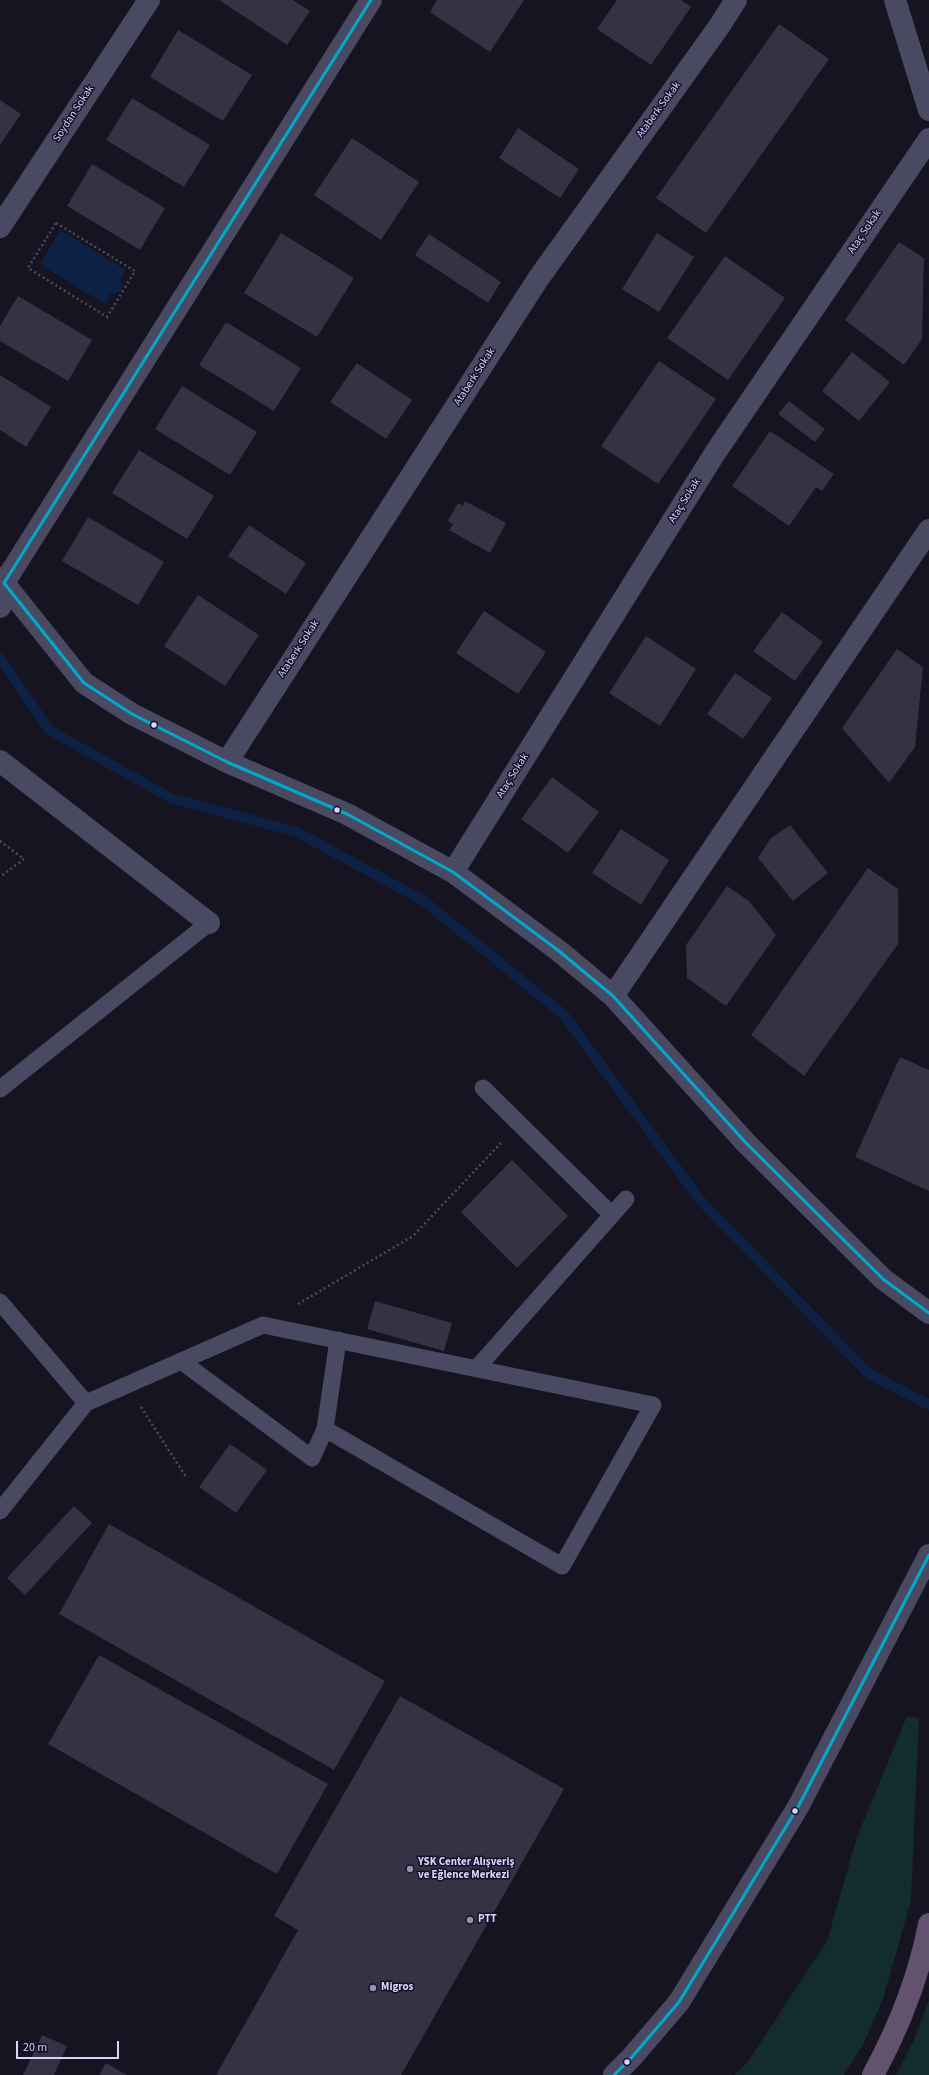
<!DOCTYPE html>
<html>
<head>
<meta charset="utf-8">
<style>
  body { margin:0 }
  #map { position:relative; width:929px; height:2075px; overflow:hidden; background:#161421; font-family:"Source Sans 3",sans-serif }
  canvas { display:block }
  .scale { position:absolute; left:16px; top:2041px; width:103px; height:18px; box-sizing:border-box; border:2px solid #d9d4ff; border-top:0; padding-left:5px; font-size:12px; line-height:14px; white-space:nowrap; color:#d9d4ff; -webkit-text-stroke:3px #130f26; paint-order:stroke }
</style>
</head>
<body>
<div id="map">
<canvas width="929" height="2075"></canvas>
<div class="scale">20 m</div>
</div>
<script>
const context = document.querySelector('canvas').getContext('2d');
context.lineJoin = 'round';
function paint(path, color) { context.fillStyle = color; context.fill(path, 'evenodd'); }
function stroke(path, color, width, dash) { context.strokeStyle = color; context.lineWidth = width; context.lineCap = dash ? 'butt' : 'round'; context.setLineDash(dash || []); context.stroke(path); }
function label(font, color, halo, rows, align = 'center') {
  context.font = font + ' "Source Sans 3",sans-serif'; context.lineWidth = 3; context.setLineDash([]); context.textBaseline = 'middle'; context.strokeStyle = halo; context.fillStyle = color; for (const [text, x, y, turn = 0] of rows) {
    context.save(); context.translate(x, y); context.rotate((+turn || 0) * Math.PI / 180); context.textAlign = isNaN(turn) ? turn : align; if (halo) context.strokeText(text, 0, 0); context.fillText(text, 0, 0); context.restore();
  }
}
paint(new Path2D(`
  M907,1716L919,1718L911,1901L883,1999L863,2045L844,2075H734L747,2063L827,1941L857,1837Z
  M929,2000V2075H896L913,2042Z`), '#132c2d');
paint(new Path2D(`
  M60,230L126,270L120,280L123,286C121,292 118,294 111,293L105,304L40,264Z`), '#0d2144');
stroke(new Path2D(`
  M0,658L49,730L171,798L297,832L424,901L564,1015L700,1200L868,1373L929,1405`), '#0d2144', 10);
paint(new Path2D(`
  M219,0H293L310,11L287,45Z
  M437,0H524L490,52L430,12Z
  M617,0H681L691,7L651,65L597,29Z
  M779,24L829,59L706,233L656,198Z
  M178,30L252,75L223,121L150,77Z
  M132,98L210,145L184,187L106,140Z
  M0,100L21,114L0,145Z
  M518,128L579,169L560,198L499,158Z
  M352,138L419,182L381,240L314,195Z
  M92,164L165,208L140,250L67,206Z
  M281,233L354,278L317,337L244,293Z
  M657,233L694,257L659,312L622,289Z
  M429,234L501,282L488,303L415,255Z
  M899,242L924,258L922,339L904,365L845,320Z
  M725,256L785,298L728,380L667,338Z
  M18,296L92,340L68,381L0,341V326Z
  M226,322L301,368L274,411L199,365Z
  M852,352L890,382L859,421L822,391Z
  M659,361L716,399L658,484L601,446Z
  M357,363L412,400L386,439L330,402Z
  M0,375L51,407L26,447L0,430Z
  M182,386L257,432L230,475L155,429Z
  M789,401L825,429L815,442L778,414Z
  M770,431L834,474L822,491L816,487L789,526L732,486Z
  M139,450L214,496L187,539L112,493Z
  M465,501L506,523L490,553L449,530L453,524L448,521L458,503L463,506Z
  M88,517L164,562L138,605L62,561Z
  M249,525L306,563L286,594L228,556Z
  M198,595L259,635L225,686L164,646Z
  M484,611L546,652L518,694L456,653Z
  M782,612L823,642L795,681L753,651Z
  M646,636L696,669L660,726L609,693Z
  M897,649L923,667L915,747L889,783L842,728Z
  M735,673L772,698L743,739L707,714Z
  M552,777L599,812L568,853L521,819Z
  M790,825L828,873L793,901L758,858L770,839Z
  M621,829L669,860L641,905L592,873Z
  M868,868L898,889V944L804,1076L751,1035Z
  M727,886L749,901L776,935L726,1006L687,978L686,945Z
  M900,1057L929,1070V1191L855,1157Z
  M512,1160L568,1216L517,1268L461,1212Z
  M375,1301L452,1323L444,1351L367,1329Z
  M230,1444L267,1470L236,1513L199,1487Z
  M74,1506L92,1523L25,1595L7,1578Z
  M109,1524L385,1681L334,1770L59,1614Z
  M99,1655L328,1784L277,1874L48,1744Z
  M400,1696L564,1789L401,2075H216L298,1930L274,1916Z
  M42,2035L67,2046L54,2075H23Z
  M106,2063L127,2075H99Z`), '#343243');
stroke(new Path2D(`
  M56,223L135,271L107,317L28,268Z
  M0,841L24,859L0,877
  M298,1304L413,1236L501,1143
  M141,1407L186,1477`), '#44505f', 2.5, [2, 3]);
stroke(new Path2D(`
  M483,1088L612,1215
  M0,1089L209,923
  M0,1302L86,1403L0,1511
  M476,1369L626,1199
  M86,1403L263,1325L653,1405L562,1566L325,1429L312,1458L181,1361
  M325,1429L338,1340`), '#4a4962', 17);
stroke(new Path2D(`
  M895,0L929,110
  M0,227L149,0
  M0,578L84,683L132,714L227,762L347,814L453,872L559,951L613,996L746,1143L883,1279L929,1313
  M0,607L4,583L371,0
  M0,761L209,923
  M227,762L538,279L718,28L736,0
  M453,872L715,453L929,139
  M613,996L929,530
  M614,2075L632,2057L679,2002L798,1807L929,1555`), '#4a4962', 22);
stroke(new Path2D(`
  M873,2075C899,2027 919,1977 929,1924`), '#62526e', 22);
stroke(new Path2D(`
  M371,0L4,583L84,683L132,714L227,762L347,814L453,872L559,951L613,996L746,1143L883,1279L929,1313
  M614,2075L632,2057L679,2002L798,1807L929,1555`), '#00a9ce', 3);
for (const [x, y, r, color] of [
  [154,725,3.5,"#d9d4ff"],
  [337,810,3.5,"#d9d4ff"],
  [795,1811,3.5,"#d9d4ff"],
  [410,1869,4,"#9591b1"],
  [470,1920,4,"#9591b1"],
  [373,1988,4,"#9591b1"],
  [627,2062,3.5,"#d9d4ff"]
]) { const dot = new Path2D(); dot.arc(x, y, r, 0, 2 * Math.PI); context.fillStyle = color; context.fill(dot); stroke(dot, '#130f26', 1.5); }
label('11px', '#d9d4ff', '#130f26', [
  ["Ataberk Sokak",659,110,-54],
  ["Soydan Sokak",74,114,-57],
  ["Ataç Sokak",865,232,-56],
  ["Ataberk Sokak",475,377,-57],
  ["Ataç Sokak",685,501,-58],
  ["Ataberk Sokak",299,649,-57],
  ["Ataç Sokak",513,776,-58]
]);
label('bold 11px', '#d9d4ff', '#130f26', [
  ["YSK Center Alışveriş",418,1863],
  ["ve Eğlence Merkezi",418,1876],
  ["PTT",478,1920],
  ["Migros",381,1988]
], 'left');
</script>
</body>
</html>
